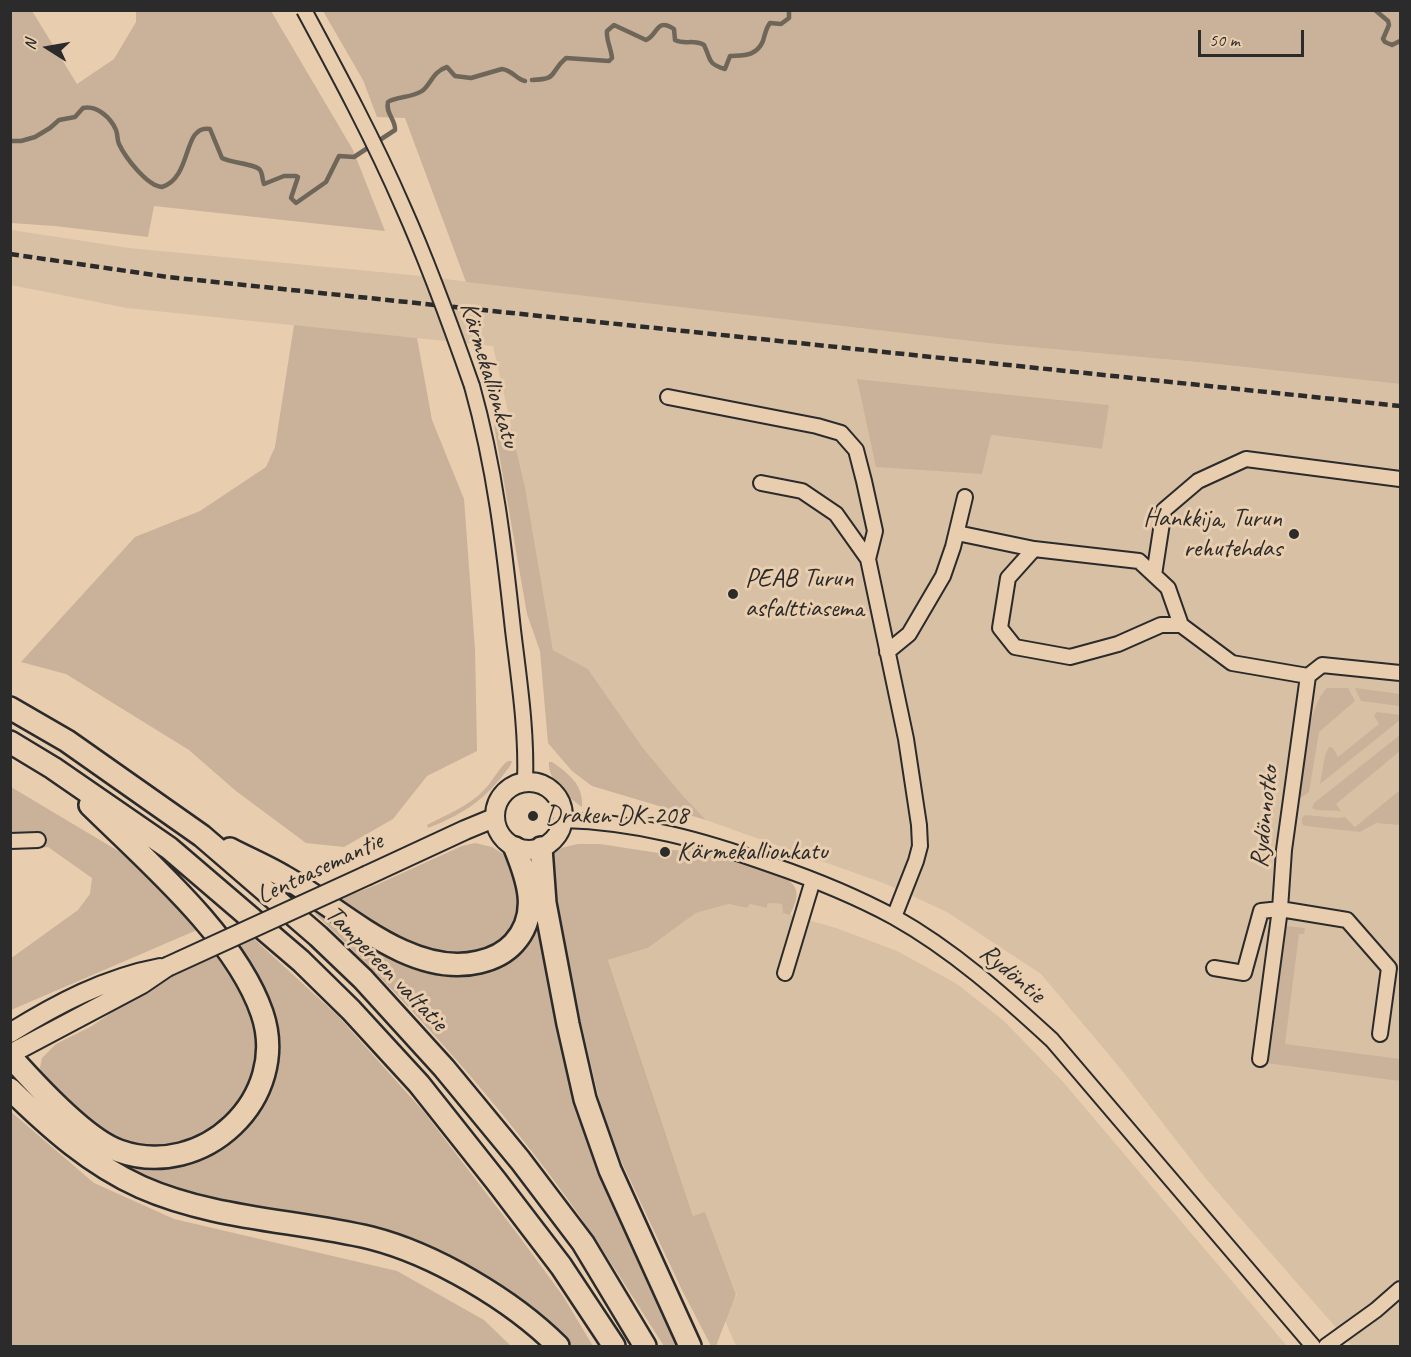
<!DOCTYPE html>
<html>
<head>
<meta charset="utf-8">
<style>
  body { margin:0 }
  #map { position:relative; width:1411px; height:1357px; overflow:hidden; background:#e8cdaf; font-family:Caveat,sans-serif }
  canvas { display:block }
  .frame { position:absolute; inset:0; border:12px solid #2b2b2b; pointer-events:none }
  .north { position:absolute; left:18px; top:18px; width:60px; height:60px; -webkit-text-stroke:4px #e8cdaf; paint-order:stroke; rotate:281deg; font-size:16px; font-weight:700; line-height:24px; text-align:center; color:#2b2b2b }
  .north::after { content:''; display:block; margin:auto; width:21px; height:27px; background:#2b2b2b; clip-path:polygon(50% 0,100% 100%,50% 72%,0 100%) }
  .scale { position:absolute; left:1198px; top:30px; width:106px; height:27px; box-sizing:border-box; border:3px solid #2b2b2b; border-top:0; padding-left:8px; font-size:18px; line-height:21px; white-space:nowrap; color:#2b2b2b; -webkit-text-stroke:4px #e8cdaf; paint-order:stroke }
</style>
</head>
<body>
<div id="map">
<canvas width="1411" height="1357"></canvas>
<div class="frame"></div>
<div class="north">N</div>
<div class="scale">50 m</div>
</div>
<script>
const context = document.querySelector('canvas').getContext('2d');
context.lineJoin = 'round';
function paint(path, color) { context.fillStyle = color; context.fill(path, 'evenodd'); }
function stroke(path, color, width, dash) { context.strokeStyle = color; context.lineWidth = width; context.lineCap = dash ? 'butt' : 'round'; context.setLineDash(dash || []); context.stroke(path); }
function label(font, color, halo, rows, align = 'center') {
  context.font = font + ' Caveat,sans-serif'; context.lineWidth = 6; context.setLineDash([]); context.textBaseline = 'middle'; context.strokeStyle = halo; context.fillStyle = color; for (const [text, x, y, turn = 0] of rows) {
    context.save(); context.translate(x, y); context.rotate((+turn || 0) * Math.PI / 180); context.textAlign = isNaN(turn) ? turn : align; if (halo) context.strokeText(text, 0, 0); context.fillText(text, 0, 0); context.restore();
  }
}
paint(new Path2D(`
  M11,230L129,248L411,275L996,344L1207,363L1400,384V1346H1352L1207,1180L1120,1068L1041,974L947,912L886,884L706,820L683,797L643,748L588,669L553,650L525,487L493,346L127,308L11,285ZM857,379L1108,405L1102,449L991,435Z
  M768,903L782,904L784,913L836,928L897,951L957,984L1004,1021L1063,1082L1287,1346H736L721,1311L737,1295L705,1213L693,1216L608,960L648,948L696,913L729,904L747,908L750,904L767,908Z`), '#d8c0a4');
paint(new Path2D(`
  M10,11H32L77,84L114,59L136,22V11H271L353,150L385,231L154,206L148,237L55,226L11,223Z
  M323,11H1400V384L1207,363L996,344L466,282L405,118L377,117L363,80Z
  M294,325L417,338L432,420L464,499L475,649L477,751L427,776L393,819L344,847L306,843L236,791L189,750L66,674L21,662L135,537L200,511L266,467L275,447Z
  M857,379L1109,405L1102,449L991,435L982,474L876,467Z
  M494,425L511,426L525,487L553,650L588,669L643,748L683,796L706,820L592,786L572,771L548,743L540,651L527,614Z
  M1327,688H1348L1355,701L1319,732L1309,792L1299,799C1300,772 1308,706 1327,688Z
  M1355,688L1400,694V706L1361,701Z
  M1377,712L1400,715V720L1320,784L1325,756L1329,747L1333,748L1338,757L1379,724L1374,716Z
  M1400,735V751L1336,804L1341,811L1316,810L1312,808L1314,803Z
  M508,761H512L510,766C486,799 466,813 428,828L427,825C446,815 469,806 484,790C492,782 500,766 508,761Z
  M549,762H552C568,773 584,785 582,807C569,798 547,780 549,762Z
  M11,787L120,852L151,879L197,930L11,1010L10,959L78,910L90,894L92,878L48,847L11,850Z
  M1400,790V825L1376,823L1360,832L1306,826L1302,824V818L1305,815L1338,818L1345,817L1355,827Z
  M475,843L492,847L505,855L511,863L523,893L514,931L489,952L442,955L405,942L335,901L376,885L462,846Z
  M578,844H600L671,855L672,850L712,852L788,880C802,890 796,902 790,915L783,913L782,904L768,903L767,908L750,904L747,908L729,904L696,913L648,948L608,960L693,1216L705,1212L736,1294L716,1346H711L682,1290L606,1129L554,907L551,854L561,848Z
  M319,906L472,969L536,908L547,959L682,1346H664C633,1298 603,1248 569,1201C494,1097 406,999 312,911Z
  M1286,926L1305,928L1304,934H1299L1285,1044L1400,1059V1081L1266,1063L1282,929Z
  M253,938L338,1016L424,1112L519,1236L563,1296L593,1346H570L490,1282L163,1188L82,1145L22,1086L24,1085L66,1121L180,1162L273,1074L233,948Z
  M219,955C237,983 257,1012 257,1046C256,1106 203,1152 145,1146C133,1145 120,1142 110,1136C82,1120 60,1096 39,1072L42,1058L56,1044L92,1026L137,995L162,981Z
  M10,1111L94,1183L174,1219L397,1271L484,1320L511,1346H11Z`), '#c9b299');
stroke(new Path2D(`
  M1375,10L1388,21L1389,25L1383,39L1385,42L1392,45L1400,41
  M532,80C560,79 548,73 566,58L609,61L612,58C611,48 606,40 607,31L614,25L646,40C658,35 656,17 674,29L675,40C684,45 694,39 704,45C711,59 707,64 725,69L730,56C743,55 756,57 763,41C765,34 766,28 770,23L781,24L789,18V10
  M10,141H21L35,137L50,128L59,120L75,117L83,108C97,105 111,118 116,130C118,135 117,140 119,144C125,157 147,186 162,187C193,177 182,124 210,129L222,158C231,163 256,164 260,170C263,174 262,180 264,184L284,176H296L298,177L291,198L296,203L326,182L339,156L354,157L395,130C396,120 385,113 388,102C397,96 412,98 422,91C432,83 432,72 447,67L455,76L471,78L502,69C512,70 516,79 525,81`), '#6f665a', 4.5);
const minor = new Path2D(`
  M472,386C495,468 504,546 513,630C519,680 527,731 525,782
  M668,397L817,426L841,433L856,450L864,481L875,531L868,559
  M761,483L802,491L836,514L868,559L906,739L919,825L920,846L916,861L894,917
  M957,533L1034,549
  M1154,575L1164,510L1198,481L1246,459L1400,479
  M1181,625L1168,588L1139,561L1034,549L1008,578L1000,628L1015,647L1070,657L1118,644L1161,625H1181L1232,663L1308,676
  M887,652L909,634L943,576L953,547L965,497
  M563,820C637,822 703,840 772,865C813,879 855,896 894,917C953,950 1003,995 1052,1040L1313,1346
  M10,841L38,840
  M1214,968L1244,973L1261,911L1280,909L1347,920L1389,968L1380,1034
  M785,973L813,880
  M1260,1059L1280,909L1284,850L1308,676L1322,665L1400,673
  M1326,1346L1376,1310L1400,1289`);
const major = new Path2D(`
  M495 816a34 34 0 1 1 68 0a34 34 0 1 1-68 0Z
  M368,875L465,830L494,818
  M10,1033C57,1004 106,978 160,968
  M10,1054L142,984L167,967`);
const highway = new Path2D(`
  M10,708L67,741L202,836L318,936L363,979L444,1068L520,1160L583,1243L645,1346
  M10,742L53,768L169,848L301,961L351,1010L419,1084L496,1181L561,1266L614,1346
  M541,848L545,903L568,1024L585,1099L610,1170L690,1346
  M230,849C247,858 266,866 283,876C339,907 409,979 479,962C492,959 505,953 514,943C540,914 528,880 515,848
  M10,1056C35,1084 85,1139 119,1151C203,1181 291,1098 262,1013C236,937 147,861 90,805
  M10,1089C50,1128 90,1164 141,1187C213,1219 294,1220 371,1238C434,1254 512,1300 558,1346`);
stroke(minor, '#2b2b2b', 18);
stroke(major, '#2b2b2b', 22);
stroke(highway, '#2b2b2b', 26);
stroke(minor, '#e8cdaf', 14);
stroke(major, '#e8cdaf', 18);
stroke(highway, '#e8cdaf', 21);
stroke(new Path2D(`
  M10,254L168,277L1400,406`), '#2b2b2b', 4.5, [9, 4.5]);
const minorBridge = new Path2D(`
  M304,10C339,75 374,140 403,207C429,265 451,326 472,386`);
const majorBridge = new Path2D(`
  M167,967L368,875`);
stroke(minorBridge, '#2b2b2b', 18, []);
stroke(majorBridge, '#2b2b2b', 22, []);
stroke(minorBridge, '#e8cdaf', 14);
stroke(majorBridge, '#e8cdaf', 18);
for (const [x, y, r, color] of [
  [1294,534,6,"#2b2b2b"],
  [733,594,6,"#2b2b2b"],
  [533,816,6,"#2b2b2b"],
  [665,852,6,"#2b2b2b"]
]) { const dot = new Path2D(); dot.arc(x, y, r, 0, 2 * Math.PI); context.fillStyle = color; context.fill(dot); stroke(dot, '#e8cdaf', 2); }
label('26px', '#2b2b2b', '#e8cdaf', [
  ["Kärmekallionkatu",489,375,73],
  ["Rydönnotko",1265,817,-84],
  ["Lentoasemantie",320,869,-25],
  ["Tampereen valtatie",386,969,46],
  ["Rydöntie",1012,974,40]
]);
label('26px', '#2b2b2b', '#e8cdaf', [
  ["Hankkija, Turun",1282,519,"right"],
  ["rehutehdas",1282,549,"right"],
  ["PEAB Turun",745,579],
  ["asfalttiasema",745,609],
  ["Draken DK-208",545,816],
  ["Kärmekallionkatu",677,852]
], 'left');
</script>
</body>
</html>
